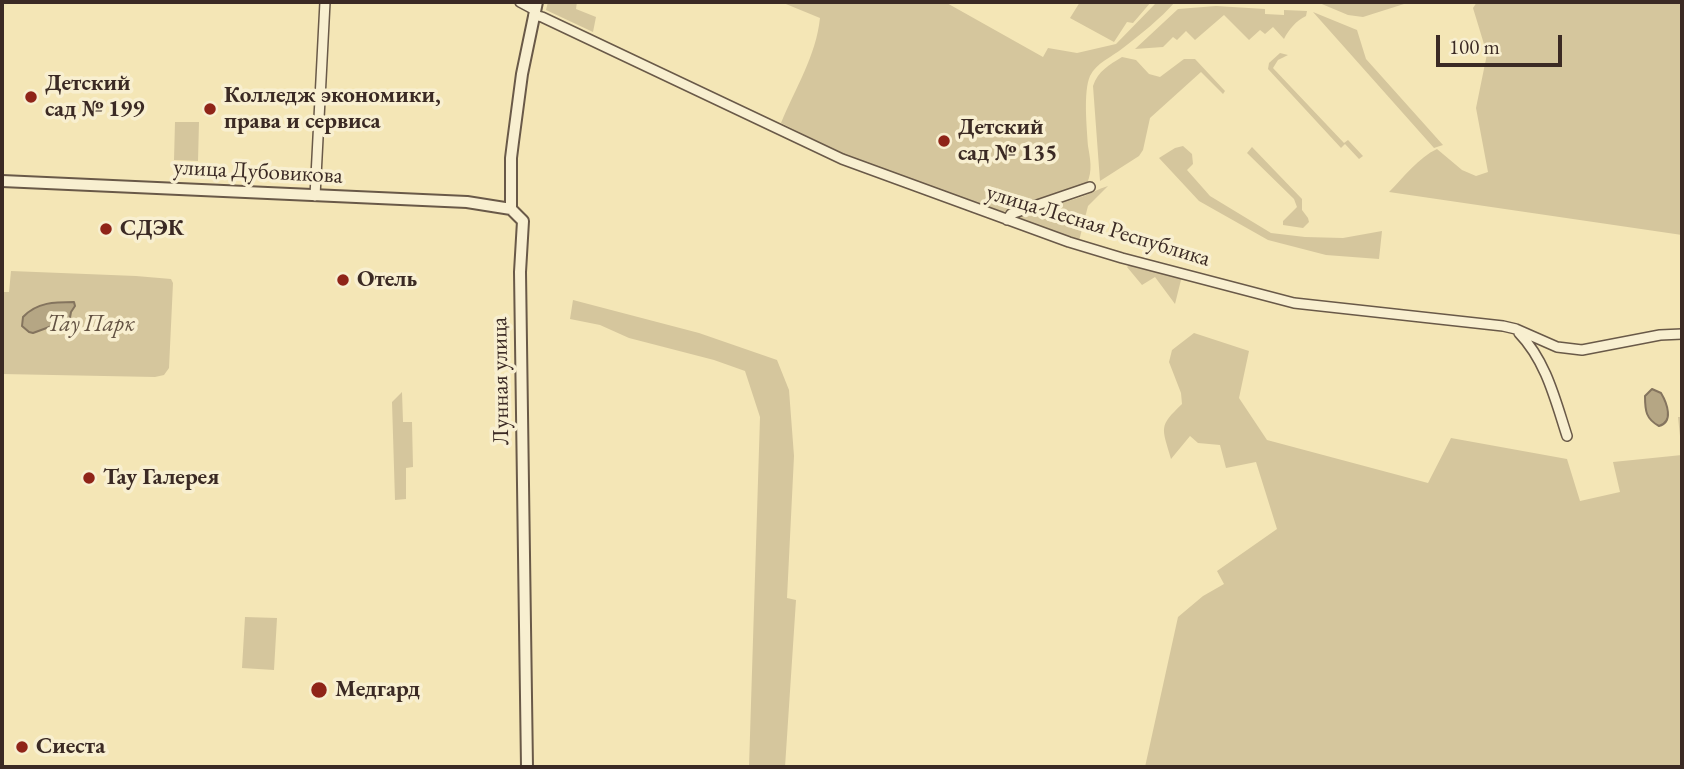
<!DOCTYPE html>
<html>
<head>
<meta charset="utf-8">
<style>
  body { margin:0 }
  #map { position:relative; width:1684px; height:769px; overflow:hidden; background:#f4e6b6; font-family:"EB Garamond",serif }
  canvas { display:block }
  .frame { position:absolute; inset:0; border:4px solid #3b2a24; pointer-events:none }
  .scale { position:absolute; left:1436px; top:35px; width:126px; height:32px; box-sizing:border-box; border:4px solid #3b2a24; border-top:0; padding-left:9px; font-size:21px; line-height:24px; white-space:nowrap; color:#3b2a24; -webkit-text-stroke:5px #f8efd0; paint-order:stroke }
</style>
</head>
<body>
<div id="map">
<canvas width="1684" height="769"></canvas>
<div class="frame"></div>
<div class="scale">100 m</div>
</div>
<script>
const context = document.querySelector('canvas').getContext('2d');
context.lineJoin = 'round';
function paint(path, color) { context.fillStyle = color; context.fill(path, 'evenodd'); }
function stroke(path, color, width, dash) { context.strokeStyle = color; context.lineWidth = width; context.lineCap = dash ? 'butt' : 'round'; context.setLineDash(dash || []); context.stroke(path); }
function label(font, color, halo, rows, align = 'center') {
  context.font = font + ' "EB Garamond",serif'; context.lineWidth = 7; context.setLineDash([]); context.textBaseline = 'middle'; context.strokeStyle = halo; context.fillStyle = color; for (const [text, x, y, turn = 0] of rows) {
    context.save(); context.translate(x, y); context.rotate((+turn || 0) * Math.PI / 180); context.textAlign = isNaN(turn) ? turn : align; if (halo) context.strokeText(text, 0, 0); context.fillText(text, 0, 0); context.restore();
  }
}
paint(new Path2D(`
  M548,2H577L576,9L596,17L593,32L546,10Z
  M781,2H945L1043,57L1048,48L1077,53L1116,44L1155,4L1153,2H1175C1160,19 1141,34 1123,48C1112,57 1096,63 1090,76C1083,92 1087,128 1088,146C1090,158 1093,171 1087,183L1003,212H996L845,155L781,123C795,89 816,56 820,18Z
  M1080,2H1151L1133,23L1127,22L1114,42L1070,18Z
  M1317,2H1407L1404,4L1363,17L1348,15Z
  M1477,2H1682V235L1389,192C1403,178 1419,157 1437,149L1462,170L1476,176L1488,172L1476,108L1487,54L1473,8Z
  M1216,6L1265,9V14L1284,15V10L1307,11L1306,16C1296,21 1289,29 1284,39L1273,27L1265,34L1260,30L1249,40L1224,15L1195,40L1186,31L1177,40L1173,37L1163,47L1135,49L1178,9Z
  M1313,12L1357,30L1366,59L1443,145L1434,148Z
  M1280,53L1288,55L1278,60L1273,68L1344,143L1348,140L1363,156L1359,159L1345,144L1341,148L1268,69L1269,63Z
  M1122,57L1136,60L1149,74L1160,77L1184,59H1195L1225,91L1223,94L1201,72L1150,118L1143,150L1139,156L1100,181L1093,86C1098,71 1109,65 1122,57Z
  M175,122H199L198,161L174,160Z
  M1183,146L1192,154L1193,164L1187,170L1210,196L1271,233L1305,237L1343,238L1382,231L1379,259L1326,255L1268,240L1199,201L1159,158L1175,148Z
  M1252,147L1302,199V210L1308,218L1309,222L1303,228L1283,225V221L1297,207L1294,199L1247,153Z
  M1108,186L1088,206L1079,241L1020,220V217C1040,208 1061,204 1081,197C1090,194 1098,189 1108,186Z
  M1130,264L1182,276L1175,304L1155,277L1142,285L1127,267Z
  M11,271L136,276L171,279L173,283L169,368L164,375L155,377L2,374V292H9Z
  M573,300L699,333L777,360L789,390L794,456L787,598L796,600L785,767H749L760,417L745,371L714,360L629,338L600,325L570,319Z
  M1194,333L1249,351L1239,398L1267,440L1428,483L1451,438L1567,459L1580,501L1620,492L1613,462L1682,455L1678,417H1682V767H1145L1178,617L1203,596L1224,584L1217,571L1277,529L1256,462L1226,468L1220,445L1198,443L1190,436L1171,459C1162,427 1158,427 1182,404L1181,393L1169,362L1172,350Z
  M402,392L403,422H412L413,467L406,468V499L395,500L392,402Z
  M245,617L277,618L274,670L242,668Z`), '#d5c69d');
const water = new Path2D(`
  M74,302L75,306L71,312L69,323L66,325L52,326L33,333L29,332L22,326L23,317C37,302 55,302 74,302Z
  M1652,389L1661,393C1667,403 1674,422 1659,426C1646,419 1645,411 1645,396Z`);
paint(water, '#b5a684');
stroke(water, '#84745e', 2);
const minor = new Path2D(`
  M520,2L535,10
  M534,15L542,17L842,159L1069,242L1122,258L1294,303L1503,326L1516,329L1557,347L1582,350L1660,335L1682,334
  M315,196L325,2
  M1007,220L1011,214L1090,187
  M1519,333C1546,361 1555,399 1567,436`);
const tertiary = new Path2D(`
  M2,181L467,202L511,209
  M527,767L520,272L523,221L511,209V158L513,142L522,74L537,2`);
stroke(minor, '#695948', 12);
stroke(tertiary, '#695948', 14);
stroke(minor, '#f8efd0', 9);
stroke(tertiary, '#f8efd0', 10);
for (const [x, y, r, color] of [
  [31,97,7,"#8f2418"],
  [210,109,7,"#8f2418"],
  [944,141,7,"#8f2418"],
  [106,229,7,"#8f2418"],
  [343,280,7,"#8f2418"],
  [89,478,7,"#8f2418"],
  [319,690,9,"#8f2418"],
  [22,747,7,"#8f2418"]
]) { const dot = new Path2D(); dot.arc(x, y, r, 0, 2 * Math.PI); context.fillStyle = color; context.fill(dot); stroke(dot, '#f8efd0', 2.5); }
label('bold 23px', '#3b2a24', '#f8efd0', [
  ["Детский",45,84],
  ["сад № 199",45,110],
  ["Колледж экономики,",224,96],
  ["права и сервиса",224,122],
  ["Детский",958,128],
  ["сад № 135",958,154],
  ["СДЭК",120,229],
  ["Отель",357,280],
  ["Тау Галерея",103,478],
  ["Медгард",335,690],
  ["Сиеста",36,747]
], 'left');
label('23px', '#3b2a24', '#f8efd0', [
  ["улица Дубовикова",258,172,3],
  ["улица Лесная Республика",1098,226,17],
  ["Лунная улица",501,381,-91]
]);
label('italic 23px', '#625142', '#f8efd0', [
  ["Тау Парк",91,325]
]);
</script>
</body>
</html>
